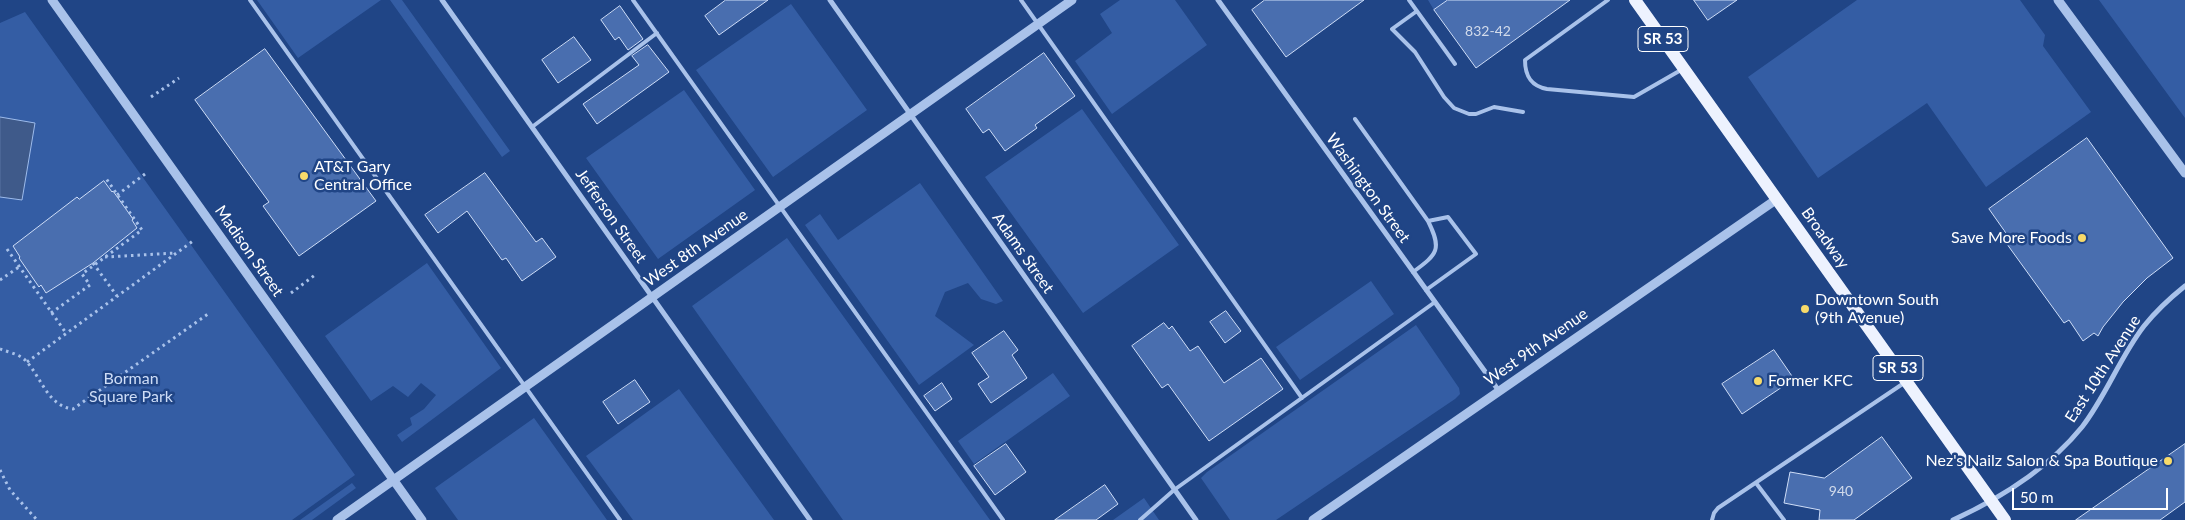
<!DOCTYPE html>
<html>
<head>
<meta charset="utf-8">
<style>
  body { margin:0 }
  #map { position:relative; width:2185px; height:520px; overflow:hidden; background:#204586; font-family:Lato,sans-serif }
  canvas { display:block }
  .scale { position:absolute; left:2012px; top:488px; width:156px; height:22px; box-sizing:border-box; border:2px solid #fff; border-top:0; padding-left:6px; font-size:15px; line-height:18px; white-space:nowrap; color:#fff; -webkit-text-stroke:4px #204586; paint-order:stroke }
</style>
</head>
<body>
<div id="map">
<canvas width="2185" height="520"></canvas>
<div class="scale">50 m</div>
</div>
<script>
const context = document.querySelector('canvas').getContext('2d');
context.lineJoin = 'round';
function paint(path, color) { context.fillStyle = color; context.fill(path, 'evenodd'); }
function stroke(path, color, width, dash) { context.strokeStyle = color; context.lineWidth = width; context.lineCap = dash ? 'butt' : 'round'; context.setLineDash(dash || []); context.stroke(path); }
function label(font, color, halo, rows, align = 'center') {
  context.font = font + ' Lato,sans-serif'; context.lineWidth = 5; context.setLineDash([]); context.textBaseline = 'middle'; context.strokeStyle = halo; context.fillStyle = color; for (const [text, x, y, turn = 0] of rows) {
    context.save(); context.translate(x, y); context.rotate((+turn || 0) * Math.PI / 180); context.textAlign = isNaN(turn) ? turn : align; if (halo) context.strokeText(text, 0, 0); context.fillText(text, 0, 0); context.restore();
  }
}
paint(new Path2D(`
  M257,0H381L298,58Z
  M390,0H402L510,151L502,157Z
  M1120,0H1175L1207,45L1112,114L1075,61L1112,33L1100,14Z
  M1428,0H1448L1434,10Z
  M1857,0H2020L2045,35L2043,46L2091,112L1986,187L1927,103L1818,178L1748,77Z
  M2099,0H2185V118Z
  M791,4L867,110L773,177L696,70Z
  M25,12L355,475L292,520H0V23Z
  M684,90L755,190L658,259L586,158Z
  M1082,109L1179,245L1083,313L985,177Z
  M920,183L1003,301L996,304L981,299L968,283L945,292L935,316L974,345L919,385L805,225L820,214L838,240Z
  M787,238L990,520H843L692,306Z
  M427,263L501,368L402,442L397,435L412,425L410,418L424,409L436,395L421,383L408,397L393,386L371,401L325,336Z
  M1371,281L1394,314L1300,380L1276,347Z
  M1416,325L1459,388L1460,394L1455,399L1276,520H1230L1201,478L1207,472Z
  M1053,373L1070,396L974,464L958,441Z
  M679,389L774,520H633L586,456Z
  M534,418L607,520H458L435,488Z
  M352,483L356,488L312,520H300Z
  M1144,498L1159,520H1113Z`), '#345da4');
const water = new Path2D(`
  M0,117L35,123L22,200L0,197Z`);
paint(water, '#3f5a8a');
stroke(water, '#9dbbeb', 1);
const building = new Path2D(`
  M726,0H768L719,35L705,16Z
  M1265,0H1364L1286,57L1252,10Z
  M1448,0H1570L1476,68L1434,10Z
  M1694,0H1737L1708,20Z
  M620,6L643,39L628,50L619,37L615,40L601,20Z
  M574,37L591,60L558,83L542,60Z
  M648,45L669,72L597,124L583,104L639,65L632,56Z
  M265,49L376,201L299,256L263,206L269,202L195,100Z
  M1044,53L1075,96L1035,125L1037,128L1005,151L989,129L983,133L966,109Z
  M2087,138L2173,258L2147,278L2123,302L2103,327L2098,336L2094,333L2083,341L2069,320L2064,323L2004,240L2008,236L1989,209Z
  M485,173L536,242L542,238L556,257L522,281L506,258L502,260L467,211L438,233L425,215Z
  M104,181L112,192L113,191L133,219L132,220L137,228L93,263L46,293L41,285L39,287L19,258L20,257L13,246L77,197L79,199Z
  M1226,311L1241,331L1225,343L1210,322Z
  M1164,323L1169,329L1172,326L1190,351L1198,346L1224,383L1261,358L1283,389L1209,441L1168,384L1162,388L1132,346Z
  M1004,331L1018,350L1012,355L1027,378L991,403L978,384L989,377L972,353Z
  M1774,350L1794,379L1742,414L1722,384Z
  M635,380L650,402L618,424L603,402Z
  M942,383L952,399L935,411L924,396Z
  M1882,437L1912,478L1854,520H1819L1820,510L1784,503L1790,472L1824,478Z
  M1006,444L1026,472L995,495L974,466Z
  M2185,444V502L2160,520H2076Z
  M1105,485L1118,504L1096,520H1055Z`);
paint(building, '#496eaf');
stroke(building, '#ceddf7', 1);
stroke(new Path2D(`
  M151,97L179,78
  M117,195L145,174
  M7,249L66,333
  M105,257L176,253
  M93,263L117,296
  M0,280L19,267
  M291,293L315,275
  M51,313L90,285L82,274L142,230L105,177
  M0,349C8,352 19,354 25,360C41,376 47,406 73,409L208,314
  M27,362L193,241
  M0,470L10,490L37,520`), '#a9c2ea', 3, [2.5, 4]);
stroke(new Path2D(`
  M250,0L620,520
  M633,0L1003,520
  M1021,0L1302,398
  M1409,0L1455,64
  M1608,0L1525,60C1525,76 1531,86 1547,89L1634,97L1681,70
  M1417,11L1392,29L1415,52L1444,97L1454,108L1469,114H1476L1494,107L1523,112
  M1355,119L1428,221C1442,249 1438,254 1413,272
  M532,127L657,33
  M1426,290L1476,254L1448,217L1428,221
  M1756,483L1784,520
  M1140,520L1174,490L1435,302
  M1712,520L1714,513L1718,508L1904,383`), '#a9c2ea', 4);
stroke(new Path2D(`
  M442,0L810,520
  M830,0L1196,520
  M1218,0L1499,391
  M1953,520C2001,498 2048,469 2082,427C2106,396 2120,357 2144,326C2156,311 2170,298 2185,286`), '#a9c2ea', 5);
stroke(new Path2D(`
  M52,0L422,520
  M2058,0L2185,173
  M337,520L1072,0
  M1313,520L1777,199`), '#a9c2ea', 9);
stroke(new Path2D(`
  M1635,0L2005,520`), '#edf2fe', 12);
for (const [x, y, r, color] of [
  [304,176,5,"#f7da6a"],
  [2082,238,5,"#f7da6a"],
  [1805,309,5,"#f7da6a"],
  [1758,381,5,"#f7da6a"],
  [2168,461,5,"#f7da6a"]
]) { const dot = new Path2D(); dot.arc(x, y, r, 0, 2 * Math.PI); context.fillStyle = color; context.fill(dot); stroke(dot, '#204586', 2); }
label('14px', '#d2dbeb', null, [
  ["832-42",1488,31],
  ["940",1841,491]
]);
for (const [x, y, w] of [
  [1663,39,50],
  [1898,368,50]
]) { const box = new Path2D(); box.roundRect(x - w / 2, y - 12.5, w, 25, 4); context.fillStyle = '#204586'; context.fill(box); stroke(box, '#fff', 1); }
label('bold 15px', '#fff', null, [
  ["SR 53",1663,39],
  ["SR 53",1898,368]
]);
label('16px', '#fff', '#204586', [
  ["AT&T Gary",314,167],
  ["Central Office",314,185],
  ["Save More Foods",2072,238,"right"],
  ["Downtown South",1815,300],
  ["(9th Avenue)",1815,318],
  ["Former KFC",1768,381],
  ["Nez's Nailz Salon & Spa Boutique",2158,461,"right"]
], 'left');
label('16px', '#fff', '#204586', [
  ["Washington Street",1368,188,54],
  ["Jefferson Street",611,216,55],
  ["Broadway",1825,238,55],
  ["West 8th Avenue",696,248,-35],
  ["Madison Street",249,251,55],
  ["Adams Street",1023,253,55],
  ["West 9th Avenue",1536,347,-35],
  ["East 10th Avenue",2103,369,-57]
]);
label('16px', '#ceddf7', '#204586', [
  ["Borman",131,379],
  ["Square Park",131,397]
]);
</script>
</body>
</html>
